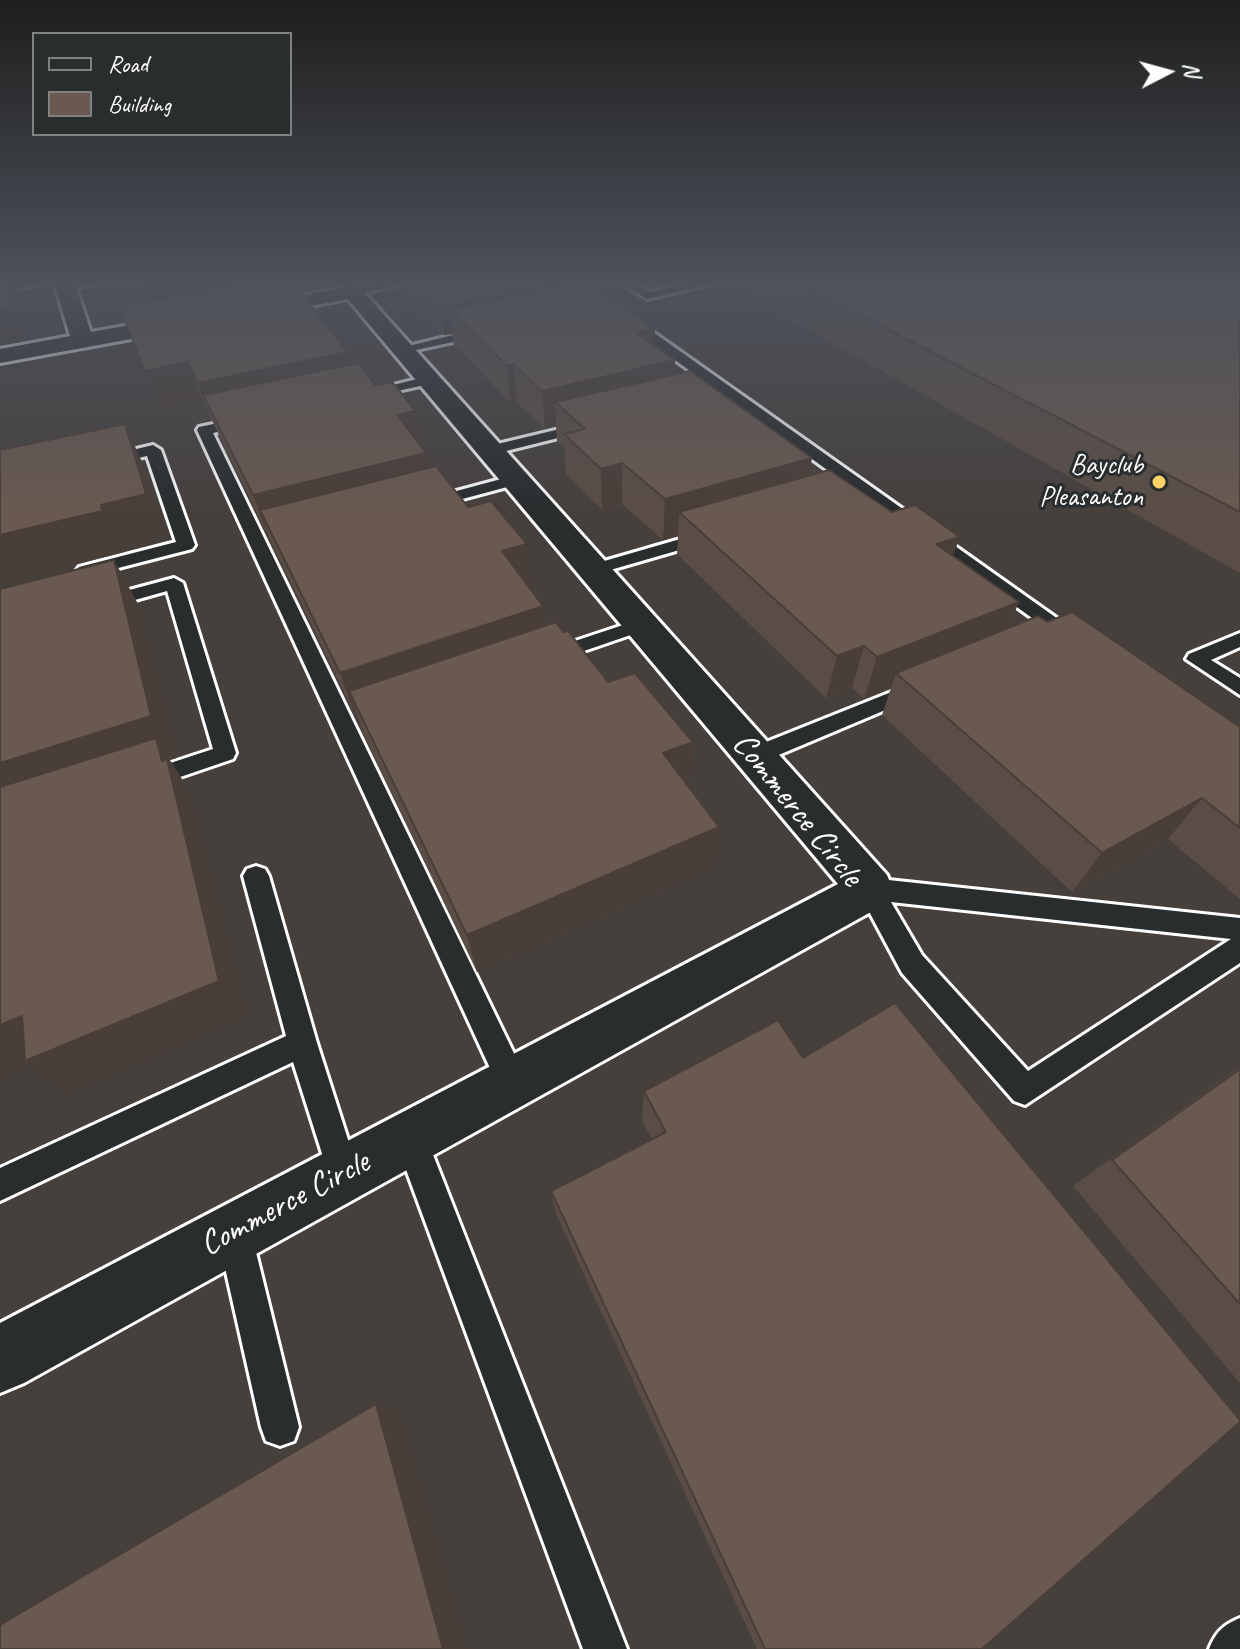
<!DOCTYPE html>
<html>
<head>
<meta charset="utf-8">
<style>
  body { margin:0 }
  #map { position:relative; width:1240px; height:1649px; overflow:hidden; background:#373635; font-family:Caveat,sans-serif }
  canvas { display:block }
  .legend { position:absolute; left:32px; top:32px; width:260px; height:104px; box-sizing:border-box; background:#2a2d2e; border:2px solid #7f8182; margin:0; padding:10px 14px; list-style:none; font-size:24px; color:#fff }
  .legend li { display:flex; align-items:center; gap:16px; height:40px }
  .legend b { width:40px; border:2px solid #7f8182 }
  .north { position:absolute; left:1128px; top:32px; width:80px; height:80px; -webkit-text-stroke:6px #2a2d2e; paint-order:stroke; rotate:84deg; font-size:22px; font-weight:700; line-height:32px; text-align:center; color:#fff }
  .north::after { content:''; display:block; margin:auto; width:28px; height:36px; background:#fff; clip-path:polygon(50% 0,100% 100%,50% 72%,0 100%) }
</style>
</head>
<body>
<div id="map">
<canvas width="1240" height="1649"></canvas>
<ul class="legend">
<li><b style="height:10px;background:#2a2d2e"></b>Road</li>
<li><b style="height:22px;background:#695950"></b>Building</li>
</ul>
<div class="north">N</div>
</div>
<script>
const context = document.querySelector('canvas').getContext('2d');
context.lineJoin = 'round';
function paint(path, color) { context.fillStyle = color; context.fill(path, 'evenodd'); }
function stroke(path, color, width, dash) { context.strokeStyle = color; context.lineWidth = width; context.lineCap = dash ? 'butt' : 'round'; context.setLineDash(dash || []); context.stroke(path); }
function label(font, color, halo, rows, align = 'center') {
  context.font = font + ' Caveat,sans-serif'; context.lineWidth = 6; context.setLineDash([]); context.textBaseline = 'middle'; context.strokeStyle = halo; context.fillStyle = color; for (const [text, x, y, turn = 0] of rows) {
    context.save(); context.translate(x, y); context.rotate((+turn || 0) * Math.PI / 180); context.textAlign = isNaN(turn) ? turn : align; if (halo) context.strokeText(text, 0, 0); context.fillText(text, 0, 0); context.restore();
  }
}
paint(new Path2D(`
  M0,282H1240V1649H0Z`), '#46403d');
const service = new Path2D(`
  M23,282H50L0,292V286Z
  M76,282H102L66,290L60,287Z
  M338,282H350L356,288L389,282H413L353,295Z
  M619,282H633L649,292L697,282H718L647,299Z
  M628,320H636L1082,636L1085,640L1082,644H1068L628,326Z
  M486,327L492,331L490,334L402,353L396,349Z
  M429,376L436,380L434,383L365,398L358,394Z
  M247,417L254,421L252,424L213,433L523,1072L527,1082L523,1092L512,1097L501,1092L197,430L199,427Z
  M589,422L596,426L594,429L490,455L482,450L485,447Z
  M153,445L161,450L195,545L192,549L91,575H79L76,571L79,567L176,542L147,456L108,465L100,460L103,457Z
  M516,475L522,477V483L429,508L421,503L423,500Z
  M708,531L714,532L717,536L714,540L593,575L584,570L587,566Z
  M174,578L183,583L236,753L233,759L145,789L137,786L134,780L137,774L213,749L167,591L103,609L94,603L96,599Z
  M641,619L651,625L648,629L549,663L539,657L542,652Z
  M1240,633V647L1211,660L1240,678V695L1186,659L1189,654Z
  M914,683L921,685L924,690L921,695L762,762H746L743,756L746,750Z
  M256,866L265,869L269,876L317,1043L359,1174L354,1185L343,1190L332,1185L293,1062L0,1201V1168L286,1036L243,876L247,869Z
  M870,878L1240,918V963L1025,1105L1014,1101L902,973L857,889L861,882ZM891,902L1231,939L1028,1071L922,955Z
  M410,1121L421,1126L426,1137L627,1649H583L394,1137L399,1126Z
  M234,1215L246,1220L251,1232L299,1427L294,1441L280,1446L266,1441L261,1427L217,1232L222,1220Z
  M1240,1618V1649H1209C1216,1632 1223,1625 1240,1618Z`);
const minor = new Path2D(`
  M54,282H74L91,332L186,315L197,322L186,329L0,363V349L70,336Z
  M353,286L360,288L887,875L893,889L887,903L24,1383L0,1393V1323L838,884L348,299L250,317L239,311L250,305Z`);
stroke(service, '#fff', 6);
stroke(minor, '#fff', 6);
paint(service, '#2a2d2e');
paint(minor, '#2a2d2e');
paint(new Path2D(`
  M109,282L351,365L426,453L429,468L468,507L531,586L529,587L543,606L545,625L563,632L608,682L693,742L689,784H687L713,866L477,972L363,733L357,714L355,715L202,400L161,409Z
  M397,282H589L655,346L675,360L674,374L808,476L953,556L1019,602L1007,629L1047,622L1240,727V899L1168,839L1072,892L882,715L891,688L864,699L852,688L826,698L677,554L678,536L663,540L622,504L602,510L566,474L565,449L557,441L556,426L545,429L517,402L511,403L454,345L452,334L444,335L398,288Z
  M746,282H1240V573L745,294Z
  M1240,1067V1383L1073,1186Z
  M644,1091L982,1649H757L556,1214L551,1191L652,1140L642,1121Z`), '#5a4d45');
paint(new Path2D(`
  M0,282H12L17,292L27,337L0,341Z
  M164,282H282L127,324L113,291Z
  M564,282H585L449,309L452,334L444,335L440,307Z
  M655,329L654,365L675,360L673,398L555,402L556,426L545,429L542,391L637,333Z
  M348,352L357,389L203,395L212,421L197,383Z
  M188,362L202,400L161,409L145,371Z
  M513,364L517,402L511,403L507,366Z
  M416,411L423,451L397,415Z
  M125,424L143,464L166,535L122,546L124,552L0,584V535Z
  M426,453L434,493L260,510L269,536H268L253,495Z
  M812,458L804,498L679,512L678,536L663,540L665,499Z
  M622,463V504L602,510L601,469Z
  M960,537L945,578L936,544Z
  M527,544L531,586L507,593L502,551Z
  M114,560L137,602L177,758L170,760L182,779L184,788L192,800L246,1015L68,1093L29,1064L0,1077V763Z
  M1019,602L1000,644L896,673L891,688L864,699L877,657Z
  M543,606L547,648L349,691L357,714L355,715L340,673Z
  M864,646L852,688L826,698L837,656Z
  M693,742L689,784L660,794L663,753Z
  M1202,798L1168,839L1072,892L1102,853Z
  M719,827L713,866L477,972L467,935Z
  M376,1404L399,1412L467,1649H443Z`), '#4a3e38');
const building = new Path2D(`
  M0,282H7L12,309L0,311Z
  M109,282H164L113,291Z
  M259,282H292L348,352L197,383L188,362L145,371L119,306Z
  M414,282H564L440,307Z
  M584,282H589L655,329L637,333L675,360L542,391L513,364L507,366L449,309Z
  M796,282H1240V512Z
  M358,363L375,385L392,382L416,411L397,415L426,453L253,495L203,395Z
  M690,371L812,458L665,499L622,463L601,469L564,434L585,429L555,402Z
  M125,424L146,494L101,505L102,511L0,535V450Z
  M436,466L468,507L491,501L527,544L502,551L543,606L340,673L260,510Z
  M829,470L892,512L915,505L960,537L936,544L1019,602L877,657L864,646L837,656L679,512Z
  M114,560L151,716L0,763V589Z
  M1072,612L1240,727V828L1202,798L1102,853L896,673L1038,616L1047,622Z
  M556,622L563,632L568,631L608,682L635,673L693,742L663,753L719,827L467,935L349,691Z
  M156,738L162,761L167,759L219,981L25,1061L22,1016L0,1025V787Z
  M895,1003L1240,1420V1422L982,1649H765L551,1191L666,1132L644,1091L778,1020L803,1058Z
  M1240,1069V1304L1112,1160Z
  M376,1404L443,1649H0V1625Z`);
paint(building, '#695950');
stroke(building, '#4a3e38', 2);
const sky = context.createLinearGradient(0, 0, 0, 513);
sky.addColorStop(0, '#1e1e1d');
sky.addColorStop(0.55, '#4d525c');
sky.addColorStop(1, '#4d525c00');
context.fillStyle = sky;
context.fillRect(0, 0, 1240, 513);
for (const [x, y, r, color] of [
  [1159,482,8,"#ffd166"]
]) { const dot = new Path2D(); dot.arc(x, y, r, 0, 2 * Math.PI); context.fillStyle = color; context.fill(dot); stroke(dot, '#2a2d2e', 3); }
label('28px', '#fff', '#2a2d2e', [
  ["Bayclub",1143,466],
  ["Pleasanton",1143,498]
], 'right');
label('34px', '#fff', '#2a2d2e', [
  ["Commerce Circle",797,810,51],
  ["Commerce Circle",285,1204,-28]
]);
</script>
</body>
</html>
